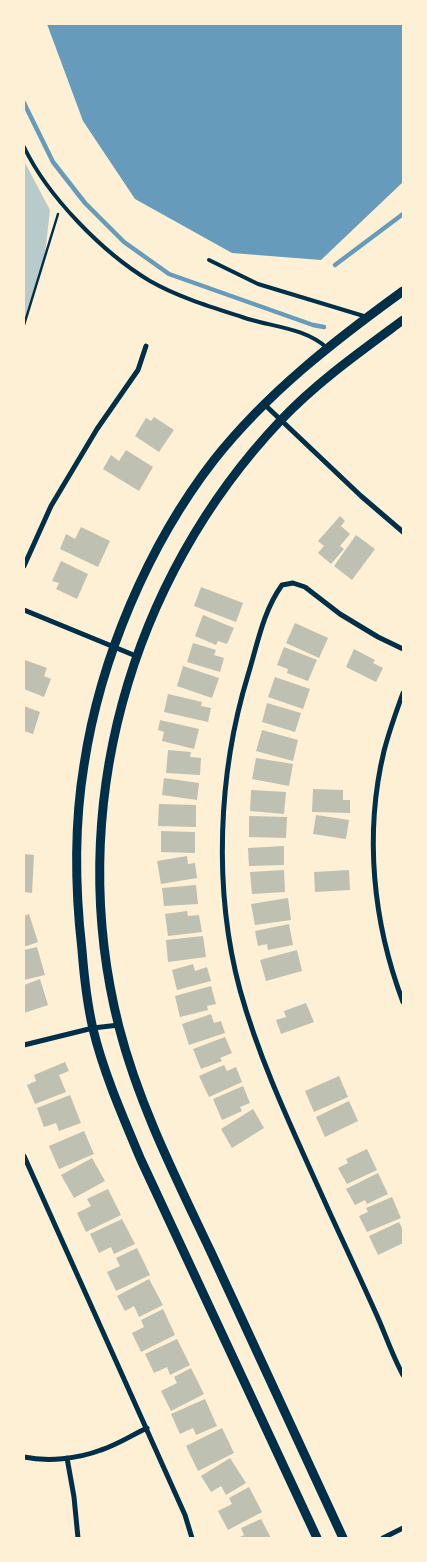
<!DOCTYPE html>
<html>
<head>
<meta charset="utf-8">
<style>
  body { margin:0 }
  #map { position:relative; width:427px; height:1562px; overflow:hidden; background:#fdf0d5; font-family:"Source Sans 3",sans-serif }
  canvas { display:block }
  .frame { position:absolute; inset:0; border:25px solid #fdf0d5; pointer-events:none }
</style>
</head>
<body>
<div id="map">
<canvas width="427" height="1562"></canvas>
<div class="frame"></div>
</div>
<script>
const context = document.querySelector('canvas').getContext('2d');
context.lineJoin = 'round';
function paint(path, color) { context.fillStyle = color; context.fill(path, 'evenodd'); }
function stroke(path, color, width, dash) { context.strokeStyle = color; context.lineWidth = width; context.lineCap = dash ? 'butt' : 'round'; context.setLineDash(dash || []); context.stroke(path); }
paint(new Path2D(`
  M24,161L50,210L45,254L24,325Z`), '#b9caca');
paint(new Path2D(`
  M47,24H403V182L321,260L232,253L135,199L83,121Z`), '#669bbc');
stroke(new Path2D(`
  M24,103L53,162L85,203L124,242L169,274L313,325L324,327
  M335,265L403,214`), '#669bbc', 4.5);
paint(new Path2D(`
  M154,417L174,430L159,452L135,436L146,418L151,421Z
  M126,450L153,467L139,491L103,469L111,455L119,461Z
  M340,516L345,521L341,526L350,534L340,546L344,549L331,564L318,553L324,546L318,541Z
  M81,527L110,541L98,567L60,549L66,534L75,539Z
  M356,535L375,549L352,580L334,566Z
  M61,561L88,574L77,599L56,589L59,583L52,581Z
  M201,587L243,603L236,622L194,606Z
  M203,615L234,628L227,644L218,641L216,645L195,636Z
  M295,623L328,638L319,658L286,643Z
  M193,643L216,650L214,655L224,658L220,672L187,662Z
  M284,647L317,660L308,681L287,673L288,669L277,665Z
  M354,649L375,660L373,663L383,668L376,682L346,667Z
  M25,660L47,668L44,676L51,679L44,697L24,689V664Z
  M183,666L219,678L212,698L177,686Z
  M275,677L310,689L303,709L268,697Z
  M168,694L202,702L201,706L211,708L208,722L164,712Z
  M267,703L301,713L295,732L262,722Z
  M24,706L40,712L33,734L24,731Z
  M160,720L199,729L194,749L162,741L164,732L158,730Z
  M262,730L298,740L293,761L256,751Z
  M168,750L191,752L190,757L201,758L200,775L166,773Z
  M256,758L293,764L289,786L252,779Z
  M164,778L199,783L197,800L162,795Z
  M313,789L343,790V800H350V813L312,812Z
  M251,790L286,792L284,814L250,811Z
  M159,804L196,805V827L158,826Z
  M316,815L349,820L346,839L313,834Z
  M249,816L287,817L286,838L249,837Z
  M161,831L195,832V853L161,852Z
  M284,846V865L249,866L248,848Z
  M24,854L34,855L32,893L24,892Z
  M187,856L188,864L195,863L197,878L161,884L157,861Z
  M284,870L285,892L252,894L250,872Z
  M349,870L350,890L315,892L314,872Z
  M196,885L198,904L164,906L162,888Z
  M288,898L291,920L255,925L251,904Z
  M187,911L188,916L199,915L202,932L168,936L165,914Z
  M29,914L38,942L24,947V916Z
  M289,924L293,945L268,950L267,944L258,946L255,931Z
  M203,936L206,957L168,962L166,940Z
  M37,947L45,975L24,980V950Z
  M297,950L302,971L266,981L260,960Z
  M193,964L195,971L207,967L211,981L177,990L172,970Z
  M40,979L48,1005L24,1013V985Z
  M211,986L216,1004L207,1006L208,1010L180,1017L175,996Z
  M306,1003L314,1022L281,1034L276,1020L286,1017L284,1011Z
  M211,1014L214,1023L221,1021L225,1033L189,1045L182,1024Z
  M225,1037L232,1053L220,1058L222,1061L201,1069L193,1049Z
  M65,1062L69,1071L59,1075L66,1092L35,1104L27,1085L36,1081L34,1075Z
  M224,1065L227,1071L236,1067L242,1082L209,1097L199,1076Z
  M339,1076L348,1097L314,1112L305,1091Z
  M243,1086L250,1103L240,1107L242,1111L222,1120L213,1099Z
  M70,1095L81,1123L59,1131L56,1123L44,1127L37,1108Z
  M349,1101L358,1121L325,1137L316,1117Z
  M253,1109L264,1128L232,1148L221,1129Z
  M84,1131L94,1154L59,1169L49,1146Z
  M367,1149L377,1170L347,1184L338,1168L348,1163L346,1159Z
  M92,1158L105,1181L74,1198L61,1175Z
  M378,1173L388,1194L367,1204L365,1200L355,1205L346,1189Z
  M108,1189L121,1215L86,1232L77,1213L91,1206L87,1199Z
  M392,1197L401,1218L367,1232L359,1216L368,1212L366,1208Z
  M122,1219L135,1244L114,1254L111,1247L99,1253L90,1234Z
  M399,1222L403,1230V1243L378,1255L369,1236Z
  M137,1248L150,1275L116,1291L107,1272L120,1266L116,1258Z
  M149,1279L163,1305L139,1317L134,1306L125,1311L117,1296Z
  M163,1309L175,1335L141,1352L132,1333L144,1327L141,1320Z
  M177,1339L190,1365L170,1375L167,1367L154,1373L145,1354Z
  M191,1368L204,1394L171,1411L161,1391L177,1383L174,1377Z
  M205,1399L217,1426L196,1435L193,1428L180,1434L171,1414Z
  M222,1428L234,1453L198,1471L186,1446Z
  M230,1458L246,1483L226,1495L221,1486L211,1492L201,1476Z
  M249,1487L262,1512L228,1530L218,1511L232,1504L229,1498Z
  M261,1519L271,1538H238L244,1535L241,1528Z`), '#bec0b2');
stroke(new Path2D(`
  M24,325L58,214`), '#003049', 2.5);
stroke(new Path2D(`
  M24,147C48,197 103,253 150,281C178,297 211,307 242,317C270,327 304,327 327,348
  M209,260L258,284L367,317`), '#003049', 4);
stroke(new Path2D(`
  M264,404L361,496L403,532
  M24,566L51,506L97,429L138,370L146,346
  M24,610L136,656
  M403,649L378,637L340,614L305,587L293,583L282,585C263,611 257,646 248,675C218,773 213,890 240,990C261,1066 297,1139 329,1211C345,1246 362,1282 378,1318C386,1336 393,1357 403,1375
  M403,693C396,712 389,732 384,751C364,834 373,923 403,1002
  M24,1045L93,1028L119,1025
  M24,1156L185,1515L192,1538
  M24,1457C48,1462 77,1459 101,1450C117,1445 132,1435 147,1428
  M67,1458L74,1497L78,1538
  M383,1538L403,1528`), '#003049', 5);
stroke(new Path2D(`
  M317,1538L141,1160C123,1117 104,1074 93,1029C87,1003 84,976 82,950C75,889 74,826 84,765C100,659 148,545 214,460C267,393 334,341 403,291
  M343,1538C299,1442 254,1346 210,1250C176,1178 139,1105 119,1027C64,812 129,580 281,420C317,382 361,351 403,320`), '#003049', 9);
</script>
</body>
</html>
